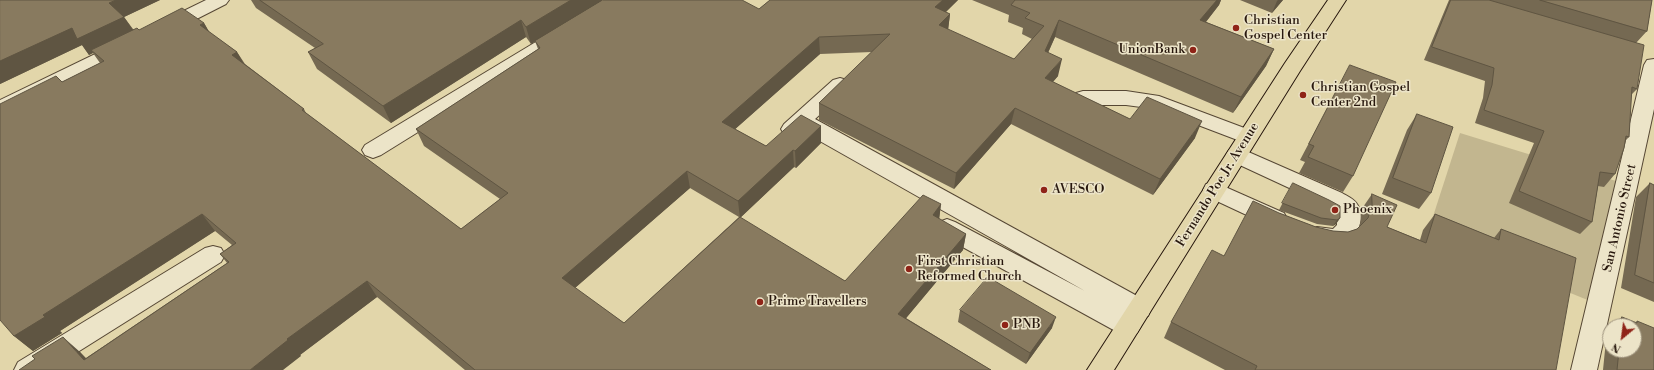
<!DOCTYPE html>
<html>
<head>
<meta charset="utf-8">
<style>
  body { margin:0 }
  #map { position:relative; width:1654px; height:370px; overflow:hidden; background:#e2d6aa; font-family:"Libre Bodoni",serif }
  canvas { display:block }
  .north { position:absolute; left:1602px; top:318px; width:40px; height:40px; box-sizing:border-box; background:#ece4c8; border:1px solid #9d927d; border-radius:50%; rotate:209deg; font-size:11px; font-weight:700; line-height:16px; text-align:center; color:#27170d }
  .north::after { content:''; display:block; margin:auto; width:14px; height:18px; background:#8f2418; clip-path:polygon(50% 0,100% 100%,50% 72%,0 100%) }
</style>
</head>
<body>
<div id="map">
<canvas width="1654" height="370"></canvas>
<div class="north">N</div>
</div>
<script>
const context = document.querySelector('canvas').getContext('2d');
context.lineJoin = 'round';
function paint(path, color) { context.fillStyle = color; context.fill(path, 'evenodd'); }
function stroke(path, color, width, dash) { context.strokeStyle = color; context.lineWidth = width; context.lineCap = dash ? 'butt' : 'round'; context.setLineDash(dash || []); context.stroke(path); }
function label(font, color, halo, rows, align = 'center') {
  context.font = font + ' "Libre Bodoni",serif'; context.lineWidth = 3; context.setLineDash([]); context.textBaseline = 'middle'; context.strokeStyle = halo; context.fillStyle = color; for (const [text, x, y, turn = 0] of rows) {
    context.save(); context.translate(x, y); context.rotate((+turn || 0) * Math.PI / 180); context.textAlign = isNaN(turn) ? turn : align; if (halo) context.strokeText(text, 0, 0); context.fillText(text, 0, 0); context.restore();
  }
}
paint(new Path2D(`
  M1460,133L1629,185L1600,305L1427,235Z`), '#c2b68f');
const minor = new Path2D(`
  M206,0H229L226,4L171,32L164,34L157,32L155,28L157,24Z
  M561,29L568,31L570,35L568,39L381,155L373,158L365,155L362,150L365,145L554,31Z
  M125,41L132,43L135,47L132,51L7,113L0,115V100L118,43Z
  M1654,59V109L1597,370H1571L1644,65L1647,60Z
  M840,78L847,80L850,85L847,90L815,119L1148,302L1151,309L1148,316L1137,319L1141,326L1137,333L1128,337L1119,333L939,234L936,228L939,222L947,219L955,222L1085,291L802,131C796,136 791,136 784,134L781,129L784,124L833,80Z
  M1083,91H1126L1159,96L1255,132L1258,137L1255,142L1248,144L1156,109L1126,105H1083L1076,103L1073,98L1076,93Z
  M1237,147L1342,193C1347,196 1354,199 1357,204C1367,218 1356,243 1339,247C1330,249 1318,245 1309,242L1305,236L1309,230L1317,227L1333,229L1337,225V212L1326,205L1229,160L1226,155L1229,150Z
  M1214,182L1284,213L1287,219L1284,225L1276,228L1268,225L1206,196L1203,190L1206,184Z
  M213,246L221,248L225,255L221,262L49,370H14L18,362L205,248Z`);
const major = new Path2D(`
  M1328,0H1346L1300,71L1114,370H1087L1285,63Z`);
stroke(minor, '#564734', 2);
stroke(major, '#27170d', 2);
paint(minor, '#ece4c8');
paint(major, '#e2d6aa');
paint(new Path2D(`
  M0,0H160L124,17L133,29L139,30L204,23L209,32L237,52L245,64L304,109L306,113L461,229L500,199L424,146L416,129L538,49L535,41L759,9L770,0H958L946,12L950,14L948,30L1014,59L1032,39L1022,34L1023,28L1008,22L1009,15L972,0H1221L1219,5L1206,22L1274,49L1266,66L1233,113L1055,37L1048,53L1058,76L1053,82L1130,119L1195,138L1153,195L1011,124L954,189L819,120V103L872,52L820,54L735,129L766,146L821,126V143L796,168L794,167L740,218L845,281L941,204L939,219L966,234L963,250L906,318L991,370H465L377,297L300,355L301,356L19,370L80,352L86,358L227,263L220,254L232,245L215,231L60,331L62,333L33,351L14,336L62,82L100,63L93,53L89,55L82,45L0,84ZM690,188L739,217L624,323L575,288Z
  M251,0H603L531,44L526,37L391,123L317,69L308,52L315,48L256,8Z
  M1240,0H1283L1272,13Z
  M1449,0H1652L1647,31L1636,43L1637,89L1631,95L1629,137L1625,141L1615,174L1604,187L1598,186L1592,222L1580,234L1509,203L1534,143L1475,123L1483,98L1485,81L1424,60Z
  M1350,65L1353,176L1343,192L1299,173L1305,162L1300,160Z
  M1417,114L1431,193L1419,209L1382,194L1407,130Z
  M1293,183L1340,218L1336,224L1333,226L1317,224L1279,210Z
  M1650,183L1654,185V302L1621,288L1636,197Z
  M1372,194L1387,227L1420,240L1423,230L1435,214L1494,238L1501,229L1556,370H1225L1164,338L1171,322L1224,256L1279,213L1316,227L1333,231L1348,232L1357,229L1359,227L1361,221V210Z
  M960,310L1052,328L1026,364L958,322Z
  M1622,317L1636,323L1637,321L1654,370H1603L1607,330L1610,328V350H1634V326H1612Z`), '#756952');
paint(new Path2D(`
  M116,0H160L124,17L135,33L91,50L93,53L89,55L82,45L0,84V61Z
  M571,0H603L531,44L526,27Z
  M943,0H958L933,24L935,7Z
  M1217,0H1221L1219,5L1194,37L1200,20Z
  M1278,0H1283L1272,13L1277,1Z
  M950,14L948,30L939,25Z
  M521,20L526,37L391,123L383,106Z
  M1059,20L1055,37L1041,68L1045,51Z
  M204,23L214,40L200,25Z
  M819,37L820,54L724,139L722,122Z
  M1274,49L1266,66L1233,113L1241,97Z
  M237,52L247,69L232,55Z
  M1062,59L1058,76L1041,95L1045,78Z
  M1015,108L1011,124L954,189L956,173Z
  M1202,121L1195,138L1153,195L1160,179Z
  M821,126V143L796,168L795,151Z
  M793,150L794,167L740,218L738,201Z
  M687,171L690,188L568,294L562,278Z
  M941,204L939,220L933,215Z
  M202,214L215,231L60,331L62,333L33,351L14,336L43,315Z
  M1340,218L1336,224L1333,226L1337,220Z
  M966,234L963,250L897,329L898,314Z
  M367,281L377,297L300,355L301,356L283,370H250L287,339Z
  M1056,317L1052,328L1026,364L1030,353Z
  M63,337L80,352L96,370L84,360Z`), '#5f5542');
const building = new Path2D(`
  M0,0H116L109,3L124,17L77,39L72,28L0,61Z
  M260,0H571L526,27L521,20L383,106L308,52L323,44Z
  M603,0H742L759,9L770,0H943L935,7L950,14L939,25L1014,59L1044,26L1025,18L1030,13L1011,5L1015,0H1217L1200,20L1274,49L1241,97L1059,20L1045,51L1062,59L1045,78L1130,119L1147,97L1202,121L1160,179L1015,108L956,173L819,103L890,34L819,37L722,122L766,146L801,115L821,126L795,151L793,150L738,201L687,171L562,278L624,323L740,217L845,281L923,195L941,204L933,215L966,234L898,314L991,370H475L367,281L287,339L288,340L250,370H19L35,359L32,356L63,337L84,360L229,262L220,254L236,243L202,214L43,315L45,317L14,336L0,320V104L56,76L62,82L104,61L91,50L137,28L139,30L182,8L204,23L200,25L237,52L232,55L304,109L302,110L461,229L508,193L416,129L540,48L535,41Z
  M1451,0H1489L1644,45L1637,89L1632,87L1629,137L1626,136L1624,148L1615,174L1600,172L1592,222L1519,191L1544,131L1484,110L1492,85L1494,68L1432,47Z
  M1540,0H1652L1647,31Z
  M1350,65L1396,82L1353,176L1308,157L1314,146L1309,144Z
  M1417,114L1453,127L1431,193L1393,178Z
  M1293,183L1329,200L1340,206V218L1337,220L1321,218L1282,203Z
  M1650,183L1654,185V283L1635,275Z
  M1372,194L1397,205L1387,227L1426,243L1435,214L1499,240L1501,229L1576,258L1556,370H1255L1257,366L1171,322L1212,250L1224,256L1253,201L1279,213L1316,227L1333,231L1348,232L1357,229L1368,218L1372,205Z
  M988,277L1056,317L1030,353L960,310Z
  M1622,317L1637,323V321L1654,328V370H1617L1619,350H1634V326H1621Z`);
paint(building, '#887a5f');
stroke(building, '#5f5542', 1);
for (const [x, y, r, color] of [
  [1236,28,4,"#8f2418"],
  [1193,50,4,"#8f2418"],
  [1303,95,4,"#8f2418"],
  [1044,190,4,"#8f2418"],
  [1335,210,4,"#8f2418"],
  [909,269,4,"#8f2418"],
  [760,302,4,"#8f2418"],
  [1005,325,4,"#8f2418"]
]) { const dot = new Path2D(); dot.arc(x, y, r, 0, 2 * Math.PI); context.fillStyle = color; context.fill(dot); stroke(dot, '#ece4c8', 1.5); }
label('13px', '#27170d', '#ece4c8', [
  ["Christian",1244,21],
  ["Gospel Center",1244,36],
  ["UnionBank",1185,50,"right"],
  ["Christian Gospel",1311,88],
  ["Center 2nd",1311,103],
  ["AVESCO",1052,190],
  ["Phoenix",1343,210],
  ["First Christian",917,262],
  ["Reformed Church",917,277],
  ["Prime Travellers",768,302],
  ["PNB",1013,325]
], 'left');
label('13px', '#27170d', '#ece4c8', [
  ["Fernando Poe Jr. Avenue",1218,185,-58],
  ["San Antonio Street",1620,218,-77]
]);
</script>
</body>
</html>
